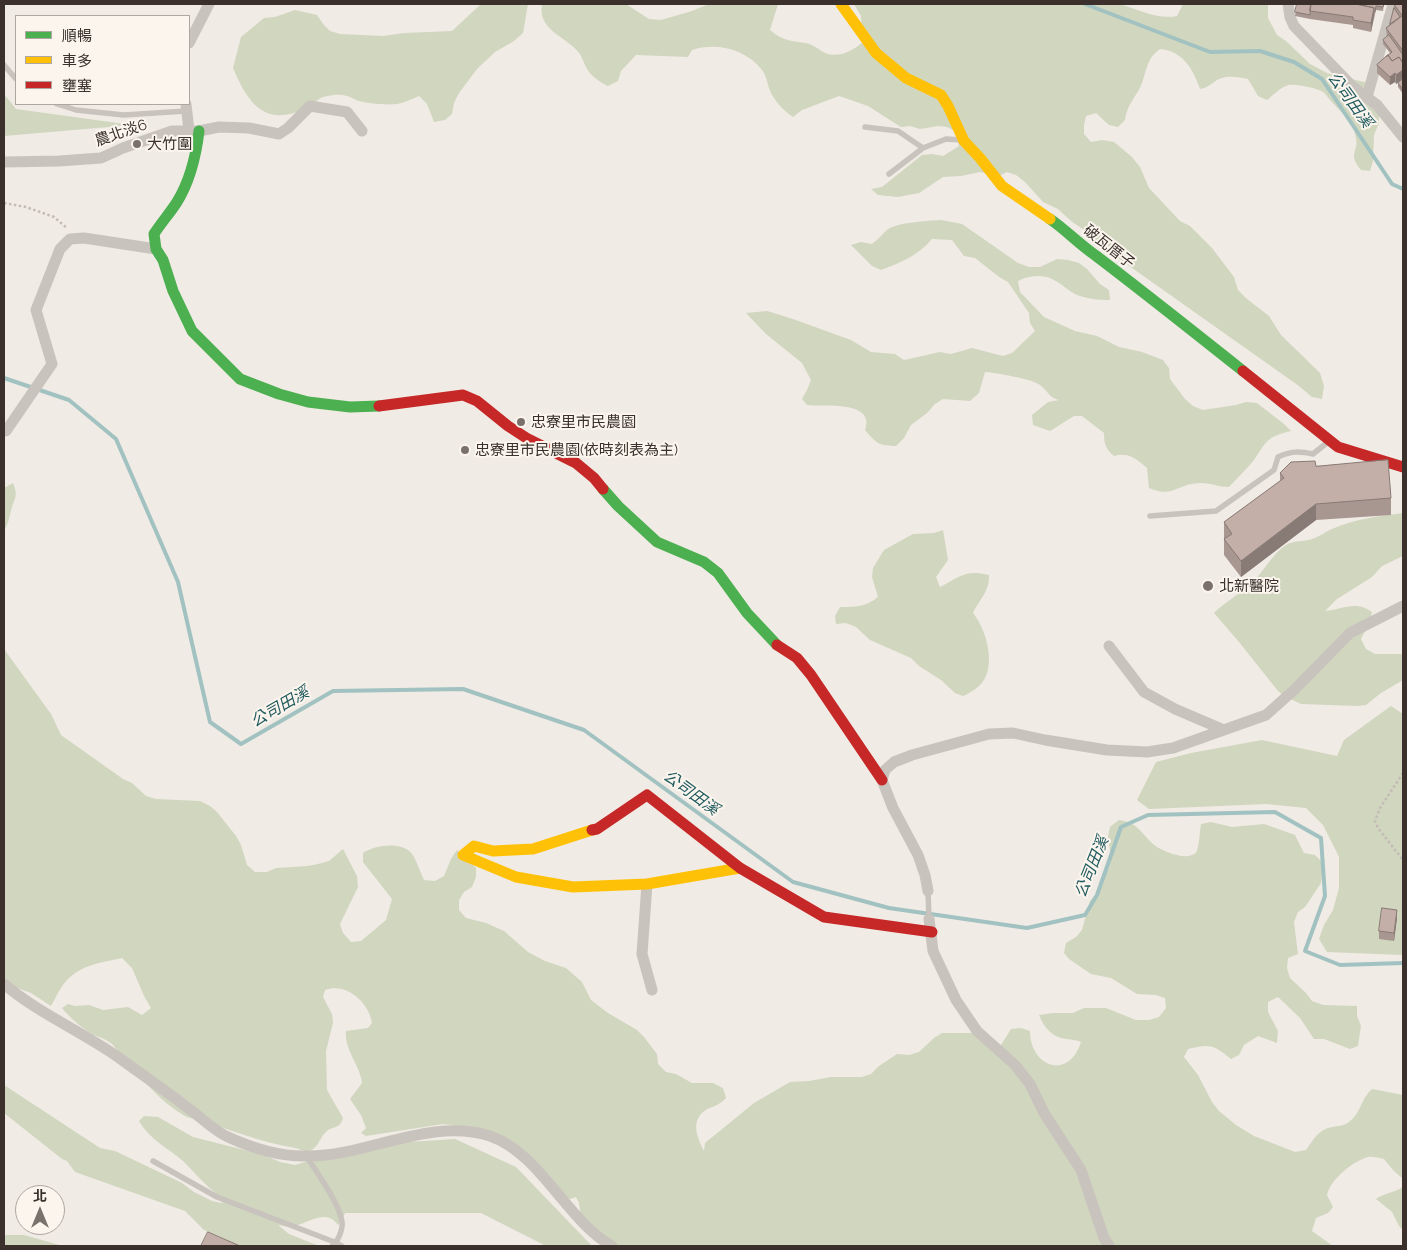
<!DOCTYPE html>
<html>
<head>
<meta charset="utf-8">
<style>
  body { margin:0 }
  #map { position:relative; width:1407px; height:1250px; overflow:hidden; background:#f0ebe5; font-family:Raleway,"Noto Sans TC",sans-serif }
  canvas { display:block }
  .frame { position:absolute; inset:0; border:5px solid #3b302b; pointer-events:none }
  .legend { position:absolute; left:15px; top:15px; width:175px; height:90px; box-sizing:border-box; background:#fbf5ee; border:1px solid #aea6a0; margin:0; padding:6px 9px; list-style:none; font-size:15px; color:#3b302b }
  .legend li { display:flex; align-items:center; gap:10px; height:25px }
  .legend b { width:25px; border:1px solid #aea6a0 }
  .north { position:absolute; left:15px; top:1185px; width:50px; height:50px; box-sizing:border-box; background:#fbf5ee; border:1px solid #aea6a0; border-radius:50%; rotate:0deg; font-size:14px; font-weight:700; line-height:20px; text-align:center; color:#3b302b }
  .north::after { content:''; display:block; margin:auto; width:18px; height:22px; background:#7a716c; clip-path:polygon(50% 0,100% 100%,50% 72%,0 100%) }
</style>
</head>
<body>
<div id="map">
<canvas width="1407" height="1250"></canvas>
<div class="frame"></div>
<ul class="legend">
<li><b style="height:6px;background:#4caf50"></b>順暢</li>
<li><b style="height:6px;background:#ffc107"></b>車多</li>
<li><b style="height:6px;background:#c62828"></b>壅塞</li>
</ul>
<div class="north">北</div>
</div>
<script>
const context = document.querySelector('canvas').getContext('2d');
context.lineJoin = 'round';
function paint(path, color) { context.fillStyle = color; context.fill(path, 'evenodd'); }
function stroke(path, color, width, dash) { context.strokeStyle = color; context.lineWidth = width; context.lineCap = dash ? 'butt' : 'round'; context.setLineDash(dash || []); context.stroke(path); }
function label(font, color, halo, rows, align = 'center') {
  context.font = font + ' Raleway,"Noto Sans TC",sans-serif'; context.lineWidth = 4; context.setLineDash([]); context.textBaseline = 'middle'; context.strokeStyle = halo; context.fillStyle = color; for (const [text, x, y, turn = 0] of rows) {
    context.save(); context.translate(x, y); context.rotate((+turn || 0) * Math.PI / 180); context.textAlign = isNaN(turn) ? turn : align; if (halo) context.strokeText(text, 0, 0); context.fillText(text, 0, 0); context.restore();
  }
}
paint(new Path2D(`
  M481,4H528L523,33L514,41L495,52L477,69L459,93L454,103L452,114L445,120L434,122L427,104L419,96C412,99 404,103 397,104C387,105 370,104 359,101C353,99 348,95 341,95C336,94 324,96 319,99C316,101 313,105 310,106C267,129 249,106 233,68L241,37L264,18L275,17L295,10L317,15L323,24L330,31L340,34L383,36L404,33L452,31Z
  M542,4H626L649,19L661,20L692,11L709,4H778L770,30C781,40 791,41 805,43C812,44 817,48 823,52C837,59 851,52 862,43L861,16L854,4H1119C1138,9 1157,20 1177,16L1183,4H1268V18L1277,35L1286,41L1310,64L1327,73L1368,83L1379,111V123L1374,135L1373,161L1370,171L1361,170C1347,153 1359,152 1356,138C1353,119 1342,114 1330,100C1328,98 1326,94 1323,92C1317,88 1295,84 1289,85C1280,87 1274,95 1267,100L1258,96L1248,79C1239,77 1228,75 1219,79C1211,83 1210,87 1200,89C1193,69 1183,51 1160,49C1147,58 1147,69 1142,83C1136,98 1128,102 1125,120L1118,127L1109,125L1096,113L1086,116L1084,125V134L1091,142L1102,140L1114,142L1132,157L1140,167L1149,188L1180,221L1190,226L1212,248L1234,277L1238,290L1247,299L1269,316L1281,335L1320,373L1324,386L1322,399L1312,397L1299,386L1101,246L1087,232L1071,221L1058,209L1043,202L1025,182L1016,175L1007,172L999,176L980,172L961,176L943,177L919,193L898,197L878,195L871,189L882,187L922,155L932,154L943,156L959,146L955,131L947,127L938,126L920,129L910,126L901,127L868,106L839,96L802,110L793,117C783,110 773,100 769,88C767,82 766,75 762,70C746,49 716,42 692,50L688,57L636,55L621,71L618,81L608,86C600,82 591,76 587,69C584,64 583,59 580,54C568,37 537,31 542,4Z
  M4,94L16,109L132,125L4,136Z
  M941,220L962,224L1018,263L1029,267H1040L1057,259L1068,260L1079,263L1087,269L1100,284L1109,290L1110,300C1098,300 1086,299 1075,294C1067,290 1061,283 1052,279C1042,274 1028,276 1018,281L1020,292L1044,317L1075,331L1097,336L1119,347L1142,352L1163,360L1169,368L1170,379L1185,399L1193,406L1203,410L1236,405L1246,402L1257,403L1284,424L1291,431C1266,437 1267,441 1254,460C1247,469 1237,478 1229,487C1218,487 1211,483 1202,483C1179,482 1173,499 1149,488L1147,468C1136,459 1129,452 1114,456C1106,449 1104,445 1104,433L1082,416H1074L1050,431L1033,425L1032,415L1048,402L1059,400C1049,398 1048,391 1040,385C1033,379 996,373 985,372L979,393L970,401L943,399L935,404L927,413L911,425L904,438L896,446C879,446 876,443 865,430C866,427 867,422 866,419C860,401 821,407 807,405L802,399L807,390L811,380L802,363L766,334L746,313L767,311L793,319L851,340L871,352L895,354L904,360L940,352L951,354L972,348L1003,356L1012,353L1035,331L1030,323L1029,313L1008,282L999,277L975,258L964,256L952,240L932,239C919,255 900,263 881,270L872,266L851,245L861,242L872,244C878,240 881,235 887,230C897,222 928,221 941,220Z
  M13,483C19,497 14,498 11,511C9,519 8,524 4,531V488Z
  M1403,513V556L1382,566L1372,577L1337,599L1325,611C1343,609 1356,600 1372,612L1370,621L1361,639L1366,649L1375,654H1403V680L1381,693L1366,705L1357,706L1301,704L1284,696L1278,691L1239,642L1214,613C1225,602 1238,595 1250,585C1263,573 1271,555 1286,545C1294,540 1303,542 1312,539C1319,537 1325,532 1332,529C1355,519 1379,516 1403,513Z
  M943,530L948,560L936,577L940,587C960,577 964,569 989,575C989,593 980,598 973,613C985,628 994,657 986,676C982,686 972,692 963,696L955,693L941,680L919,666L911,658L870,640L856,627L846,623L836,624L835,616L840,607C856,607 866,607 878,597L872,577L873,568L884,550L913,534L934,533Z
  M4,649L51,714L61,735L123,779L132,783L146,796L156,799L200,801L210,806L217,812L236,836L241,845L247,865L255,872H267L276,868L308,866L318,864L329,861L343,849L357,876L358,887L340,924L343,933L351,942L361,941L386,920L392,899L363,862V853C375,845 402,841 412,854C417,861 420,872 424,880L435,881L444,876L451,859L457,850L476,868V877L472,887L464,892L459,900V910L466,918L486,923L504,931L528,952L545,961L566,968L582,982L591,1000L608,1013L637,1030L644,1037L657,1054L658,1064L666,1072L676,1074L692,1083H713L723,1088L726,1098C717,1108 709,1106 702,1113C691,1124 698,1139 704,1151L705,1143L754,1103L790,1082L809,1081L831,1077H862L871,1074L879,1066L897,1054L909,1055L919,1052L934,1038L942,1033H972L982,1036L1001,1045L1011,1029L1021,1028L1030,1031C1030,1067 1069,1081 1081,1042C1074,1039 1069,1040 1061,1038C1050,1035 1043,1025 1039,1015L1053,1013H1073L1084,1008H1106L1136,1020H1149L1159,1017L1166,1008L1165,998L1156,995L1137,994L1111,978L1091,974L1069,959L1064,953L1066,943L1076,937L1082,930L1090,901L1097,893L1110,865L1111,857L1108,837L1110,827L1119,820C1137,823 1139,830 1151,842C1157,849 1175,856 1184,856C1188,857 1192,855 1196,853C1200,843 1199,835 1201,824L1211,822L1232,827L1264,824L1295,835L1304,853L1315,855L1323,863L1321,883L1305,907L1298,912L1294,922L1298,954L1288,958L1287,968L1290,978L1306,993L1312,1001L1323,1005L1357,1006V1016L1361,1026L1358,1046L1350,1049L1324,1039H1314L1300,1018L1278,997L1268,1002V1012L1278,1031L1277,1043L1258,1036L1244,1045L1239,1055L1231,1059C1213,1044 1210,1044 1188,1049L1184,1057L1198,1075L1212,1102L1219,1111L1236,1125L1254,1136L1295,1152L1306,1150C1313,1140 1319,1129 1332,1127C1338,1126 1345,1126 1350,1121C1361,1113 1361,1098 1372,1089L1403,1095V1179L1393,1170L1384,1159C1379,1158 1372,1156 1368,1157C1353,1161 1330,1180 1327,1195L1333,1207L1328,1213L1316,1218L1312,1231L1333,1246H618L581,1217L579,1203L576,1197L570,1199L564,1196L519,1154L452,1125L443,1124L366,1136L361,1133L366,1128L361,1115L350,1099L362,1083C360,1065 344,1050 346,1031L368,1028L372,1023C369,1003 347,982 325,990L323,997L332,1014L333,1023L326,1051L327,1090L343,1118C339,1130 335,1125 327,1131C320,1136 319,1148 309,1151C304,1152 300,1149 295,1148C258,1142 223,1126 187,1117C157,1101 135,1070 112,1044C106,1039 101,1038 94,1035C85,1031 68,1016 62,1008L68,1004L75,1006L89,1005L103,1010L128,1007L142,1015L151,1008L144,996L132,968L122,958C99,963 78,965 63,985C58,992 55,999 51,1006L31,993L4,983Z
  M1391,706L1403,714V955L1327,952L1319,939L1324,925L1333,910L1339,888V857L1323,825L1306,808L1266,804L1149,809L1137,800L1156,762L1191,753L1262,740L1337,756L1344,740Z
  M4,1085L100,1148L115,1151L182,1183L194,1192L212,1201L221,1203L227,1201C210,1191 197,1175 183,1161C168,1148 149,1139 139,1121L144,1116L158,1117L193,1137L264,1155L280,1162L295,1165L363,1145L455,1139L516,1167L592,1246H546L481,1213H345L342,1220L338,1225C326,1208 309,1223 294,1226C289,1227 283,1226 278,1225L289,1234L319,1246H236L225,1239L204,1230L185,1211L75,1172L67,1161L62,1159L4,1113Z
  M1403,1187V1230L1399,1226L1392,1212L1376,1199C1384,1193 1394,1193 1403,1187Z
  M4,1235H24L63,1246H4Z`), '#d1d6bf');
stroke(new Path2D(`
  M1085,4L1210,52L1260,51L1294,62L1322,79L1392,184L1403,189
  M4,378L69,400L116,439L178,582L210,722L241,744L333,691L463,689L584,730L793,882L889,908L1027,928L1085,915L1097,895L1121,827L1148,815L1275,812L1321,838L1325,896L1305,951L1340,965L1403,963`), '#a1c2c1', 4);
stroke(new Path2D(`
  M4,203L26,207L54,217L67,228
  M1403,773L1380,808L1375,821L1378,828L1403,860
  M1403,903V917`), '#c2bbb6', 2.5, [2.5, 2.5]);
stroke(new Path2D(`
  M4,65L16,79
  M57,104L76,110L124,115L186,111
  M865,127L898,131L923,148L946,139L962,140
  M889,174L923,148
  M1150,516L1216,511L1274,470L1278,457C1291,451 1299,451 1313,454L1328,442
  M928,891L929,919
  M307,1157C317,1173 340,1204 342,1222C343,1229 338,1242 332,1246
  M153,1161L217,1197L337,1243L342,1246`), '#c9c3be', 5.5);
stroke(new Path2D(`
  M1288,4L1290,17L1294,26L1353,87L1377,105L1403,137
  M189,43L209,4
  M1367,97L1393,4
  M186,104L189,131
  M4,162L59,161L101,158L123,148L172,131H199L219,127L249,128L279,134L288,128L310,106L347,112L362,131
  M4,431H6L52,364L36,310L60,249L70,239L84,238L156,249
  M1109,646L1144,692L1175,709L1224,730
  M647,884L642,954L652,990
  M928,891L925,875L918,855L893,808L882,780L885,770L894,762L912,755L989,734L1013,733L1045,740L1107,750L1147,752L1173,748L1266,715L1294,690L1350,633L1403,606
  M929,919L933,951L956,1000L977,1031L1015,1065L1030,1084L1044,1113L1081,1170L1104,1238L1109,1246
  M4,984C38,1013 81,1031 118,1057C141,1074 165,1090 188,1108C201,1117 214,1131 228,1137C252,1148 281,1157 308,1156C368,1156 429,1117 490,1136C540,1153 567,1221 612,1246`), '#c9c3be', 11);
stroke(new Path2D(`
  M199,131C196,156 190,181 177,202C170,213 161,223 154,234L156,249L163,260L173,291L192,331L240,379L279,394L308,402L350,407L379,406
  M1050,219C1066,230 1079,244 1095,255C1145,293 1194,332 1243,371
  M603,489L618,506L657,542L704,562L718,573L747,613L777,645`), '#4caf50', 11);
stroke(new Path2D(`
  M841,4L876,53L906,78L941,95L948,106L964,141L980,158L1002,186L1050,219
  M592,830L533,849L493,851L474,846L463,855L516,877L573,887L647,884L740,868`), '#ffc107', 11);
stroke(new Path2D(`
  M1243,371L1338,447L1403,467
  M379,406L463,395L477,401L508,426L528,439L576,463L594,478L603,489
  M777,645L797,658L811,675L882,780
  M592,830L597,829L647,795L740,868L824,917L932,932`), '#c62828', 11);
paint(new Path2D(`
  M1292,4H1384L1383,11L1376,10L1371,32L1353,28V25L1310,19L1295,16L1297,5Z
  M1394,4H1403V78L1396,84L1395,82L1390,85L1377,73V65L1390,53L1383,44V40L1387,37L1386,28L1390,24L1394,8Z
  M1403,79V94L1398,87V83Z
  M1316,466L1391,498V515L1316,520L1241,577L1224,555V522L1280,481V473Z
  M1397,918L1394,941L1379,939V931Z`), '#a89690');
paint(new Path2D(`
  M1374,8V16L1371,32V23Z
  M1403,70V78L1396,84V75Z
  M1395,73V82L1390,85V77Z
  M1316,504V520L1241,577V561Z
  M1397,910V918L1394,941V933Z`), '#887a75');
const building = new Path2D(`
  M1297,4H1311L1310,15L1295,12Z
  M1311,4H1356L1374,8L1371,23L1353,20V17L1310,11Z
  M1356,4H1384L1383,7L1376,6L1375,12H1374V8Z
  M1394,4H1403V51L1386,28L1402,16Z
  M1394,8L1400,17L1390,24Z
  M1389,35L1403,55V63L1399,57L1392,61L1388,55L1386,57L1392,52L1383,40Z
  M1388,55L1392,61L1399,57L1403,63V70L1396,75L1395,73L1390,77L1377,65Z
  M1403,79V90L1398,83Z
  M1388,460L1391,498L1316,504L1241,561L1224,539L1232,534L1224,522L1284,478L1280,473L1291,462L1315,461L1316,466Z
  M1382,908L1397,910L1394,933L1379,931Z
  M208,1232L240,1246H201Z`);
paint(building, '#c3afa7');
stroke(building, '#887a75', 1);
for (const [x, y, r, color] of [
  [137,144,5,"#7a716c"],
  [521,422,5,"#7a716c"],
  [465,450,5,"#7a716c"],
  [1208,586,6,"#7a716c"]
]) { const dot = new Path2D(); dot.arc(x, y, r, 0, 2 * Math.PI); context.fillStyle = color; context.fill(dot); stroke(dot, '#fbf5ee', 2); }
label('15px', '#3b302b', '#fbf5ee', [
  ["農北淡6",121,133,-19],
  ["破瓦厝子",1109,247,38]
]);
label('15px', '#3b302b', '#fbf5ee', [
  ["大竹圍",147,144],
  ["忠寮里市民農園",531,422],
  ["忠寮里市民農園(依時刻表為主)",475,450],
  ["北新醫院",1219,586]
], 'left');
label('italic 16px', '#1f5a5e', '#fbf5ee', [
  ["公司田溪",1350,100,54],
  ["公司田溪",280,707,-30],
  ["公司田溪",691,793,36],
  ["公司田溪",1092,867,-68]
]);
</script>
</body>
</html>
